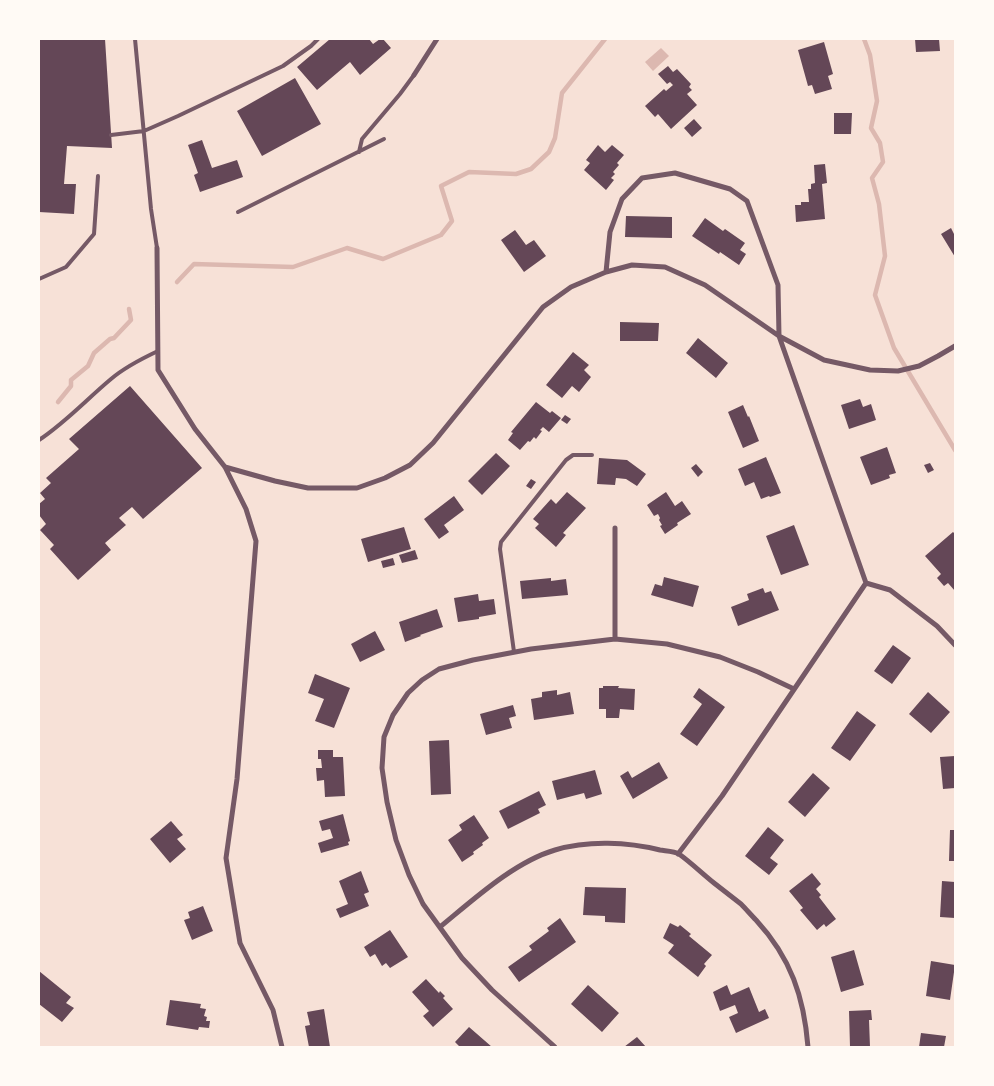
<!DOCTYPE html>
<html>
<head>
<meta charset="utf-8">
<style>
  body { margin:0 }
  #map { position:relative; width:994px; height:1086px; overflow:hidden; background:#f7e1d7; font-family:Cabin,sans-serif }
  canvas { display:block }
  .frame { position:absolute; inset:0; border:40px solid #fffaf5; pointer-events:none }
</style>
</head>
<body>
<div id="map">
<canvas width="994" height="1086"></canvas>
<div class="frame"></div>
</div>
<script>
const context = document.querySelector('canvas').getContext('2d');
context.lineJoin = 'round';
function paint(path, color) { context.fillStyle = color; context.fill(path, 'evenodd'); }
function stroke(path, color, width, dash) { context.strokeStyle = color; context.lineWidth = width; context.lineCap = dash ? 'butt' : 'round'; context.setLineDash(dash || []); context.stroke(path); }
paint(new Path2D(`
  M661,48L669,56L653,71L645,62Z`), '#dcb8b0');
stroke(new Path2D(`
  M864,39L870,55L877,101L871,128L880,143L883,162L872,178L879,204L885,256L875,295L894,348L955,450
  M177,282L194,264L293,267L347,248L383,259L441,235L452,221L441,186L469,172L516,174L531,169L549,152L555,138L562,93L605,39
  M58,402L71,386V380L88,366L94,353L110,339L114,338L131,320L129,309`), '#dcb8b0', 4.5);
paint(new Path2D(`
  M39,39H105L112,148L67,146L64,184H76L74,214L39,212Z
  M330,39H369L373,44L380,39H383L391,48L360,75L350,62L317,90L297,67Z
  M915,39H939L940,51L916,52Z
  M824,42L833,74L828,76L832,89L815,94L812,85L808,86L798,50Z
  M668,66L673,72L677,69L691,84L689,87L692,90L687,94L697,105L671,129L658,114L655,117L645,106L664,89L666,91L673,85L670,82L667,84L658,74Z
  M295,78L321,124L262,156L237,111Z
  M834,113H852L851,134H834Z
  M694,119L702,128L692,137L684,128Z
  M202,140L212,168L237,160L243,177L200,192L194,175L198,173L188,145Z
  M598,145L605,152L612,145L624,155L617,163L619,165L613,172L615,174L611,178L614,180L606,190L584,170L590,163L586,160Z
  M825,164L827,183L822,184L825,219L796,222L795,205H801V202H809L808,189H811V184L815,183L814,165Z
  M626,216L672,217V238L625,237Z
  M705,218L723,231L725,229L745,243L740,250L746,254L739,265L720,252L719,254L692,236Z
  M951,228L955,236V257L941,234Z
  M515,230L526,245L534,240L546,256L524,272L501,240Z
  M620,322L659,323L658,341H620Z
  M698,338L728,363L716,378L686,353Z
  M573,352L589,365L584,370L591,377L579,392L572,386L562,398L546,385Z
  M130,386L202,468L143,519L132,507L119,518L126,525L105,543L111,550L78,580L50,549L54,545L40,530L46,524L39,515V504L45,499L40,493L51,483L46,478L79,449L69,439Z
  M860,399L863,407L871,404L876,420L849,429L841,405Z
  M536,402L550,413L552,411L561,418L549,432L543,427L540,430L542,431L536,439L534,437L530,442L528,441L520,450L508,440L513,433L511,432Z
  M743,405L748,417L749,416L759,441L743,448L728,412Z
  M565,415L571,419L567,424L561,420Z
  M887,447L896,473L889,475L890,478L871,485L860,457Z
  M496,453L510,466L482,495L468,481Z
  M766,457L781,493L770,497L769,496L761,499L754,482L745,486L738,469Z
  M599,458L627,460L646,474L637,486L626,479L616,478L615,485L597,484Z
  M930,463L934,470L928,473L924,465Z
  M696,464L703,472L698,477L691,468Z
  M531,479L536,482L531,489L526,486Z
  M567,492L586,508L563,533L566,535L556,547L535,528L539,524L533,519L551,499L556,504Z
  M666,492L675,506L682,501L691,514L677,523L678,525L665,534L660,526L662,525L659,520L660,518L658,514L654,516L647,505Z
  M454,496L464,510L444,525L449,532L439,539L424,519Z
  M794,525L809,565L781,575L766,536Z
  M404,527L411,549L368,562L361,539Z
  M953,532L955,534V591L948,583L944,586L937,578L941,574L925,556Z
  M415,550L418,559L402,563L399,555Z
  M393,558L395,565L383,568L381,561Z
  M664,577L699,586L693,607L651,595L655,584L662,586Z
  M551,578V581L566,579L568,595L522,599L520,581Z
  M763,588L765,593L771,591L779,610L738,626L731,607L749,600L747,594Z
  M478,594L479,601L494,599L496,614L479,617V619L458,622L454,598Z
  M437,609L443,627L420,635L421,636L405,642L399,622Z
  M375,631L385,650L360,662L351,644Z
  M893,645L911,658L892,684L874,671Z
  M315,674L350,688L334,728L315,721L324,699L308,693Z
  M603,686H619L618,688L635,689L634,710L620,709L619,718H606V709H599V688H603Z
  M699,688L725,707L697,746L680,734L702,704L693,697Z
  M557,690V695L570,692L574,714L534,720L531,699L542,697V692Z
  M928,692L950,712L931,733L909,714Z
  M513,705L516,716L509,718L512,728L486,735L480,714Z
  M857,711L876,725L850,761L831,748Z
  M449,740L451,794L431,795L429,741Z
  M318,750H333V757H343L345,796L325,797L324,780L317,781L316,768H322L321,759H318Z
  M955,756V788L943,789L940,757Z
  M659,762L668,778L633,799L620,776L628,771L632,778Z
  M595,770L602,794L586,799L584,793L557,800L552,781Z
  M813,773L830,788L805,817L788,802Z
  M539,791L546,805L538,809L540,813L508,829L499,811Z
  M343,814L350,841L348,842L349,845L321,853L318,843L333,838L330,829L322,831L319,821Z
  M474,815L489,838L482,843L483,845L473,852L474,854L462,862L448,840L462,830L459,825Z
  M171,821L183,835L177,839L186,849L170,863L150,839Z
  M768,827L784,840L770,858L778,864L769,875L745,856Z
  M950,830H955V861H949Z
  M361,871L369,892L364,894L369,906L340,918L336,909L348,904L339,881Z
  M812,873L821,884L816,889L821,895L819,897L836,919L826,927L824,924L817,930L800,910L803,908L789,891Z
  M942,881L955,882V918L940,917Z
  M585,887L626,888L625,923L605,922V916L583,915Z
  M203,906L213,931L192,940L184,920L190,918L188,912Z
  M560,918L576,942L519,982L508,967L532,950L529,946L549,931L547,928Z
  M670,923L678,927L680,925L691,934L689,936L712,955L704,964L706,966L698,977L668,953L674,945L663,938Z
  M390,930L408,957L390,968L386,963L382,966L375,954L370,957L364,947Z
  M854,950L864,985L841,992L831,957Z
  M931,961L955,965L950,1000L926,996Z
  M39,971L71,997L66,1003L74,1008L62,1022L39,1004Z
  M426,979L439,993L440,991L445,996L443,998L453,1009L433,1027L423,1016L429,1011L412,992Z
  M588,985L619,1013L602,1032L571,1004Z
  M727,985L731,995L749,987L759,1012L765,1009L769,1018L736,1033L729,1017L738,1013L735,1005L720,1011L713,992Z
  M170,1000L201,1004L200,1008L206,1009L204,1016L207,1017L206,1021H210L209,1028L199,1027L198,1030L166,1025Z
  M324,1009L330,1047H309L305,1026L310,1025L307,1012Z
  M871,1010L872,1020H869L870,1047H850L849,1011Z
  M469,1027L492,1047H460L455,1042Z
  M921,1033L946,1036L944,1047H919Z
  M637,1037L646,1047H624Z`), '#644757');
stroke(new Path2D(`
  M135,39L151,209L157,248
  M111,135L144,131L178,116L283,66L311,46L318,39
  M359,152L362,139L400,94L414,75
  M238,212L384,139
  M39,279L66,267L94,234L98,176
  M39,440C65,423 87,399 111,379C125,367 141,359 158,351
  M514,652L500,549L501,542L566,460L573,455H592`), '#755966', 4);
stroke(new Path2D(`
  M414,75L437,39
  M157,248L158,370L195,429L225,467L246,509L256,541L237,779L226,858L240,943L273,1010L282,1047
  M606,272L610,232L622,199L642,178L675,173L730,189L747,201L778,285L779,336L866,583L890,590L937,626L955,645
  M225,467L275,481L308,488H357L385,478L410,465L433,443L543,307L571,287L606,272L632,265L665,267L705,285L779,336L824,360L870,370L898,371L919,366L938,356L955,346
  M615,528V639
  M678,854L722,796L866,583
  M440,927C473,900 514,862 555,850C588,840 628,842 660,850C666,851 674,851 679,854C689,861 704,875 714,883C723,890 732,897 741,904C746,909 751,915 756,920C791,958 804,997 808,1047
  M555,1047L492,990L462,958L423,904L409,875L396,840L387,802L382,768L384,737L393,715L408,693L422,680L439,669L473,660L531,649L615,639L667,644L720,657L758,672L794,689`), '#755966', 5);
</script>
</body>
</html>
